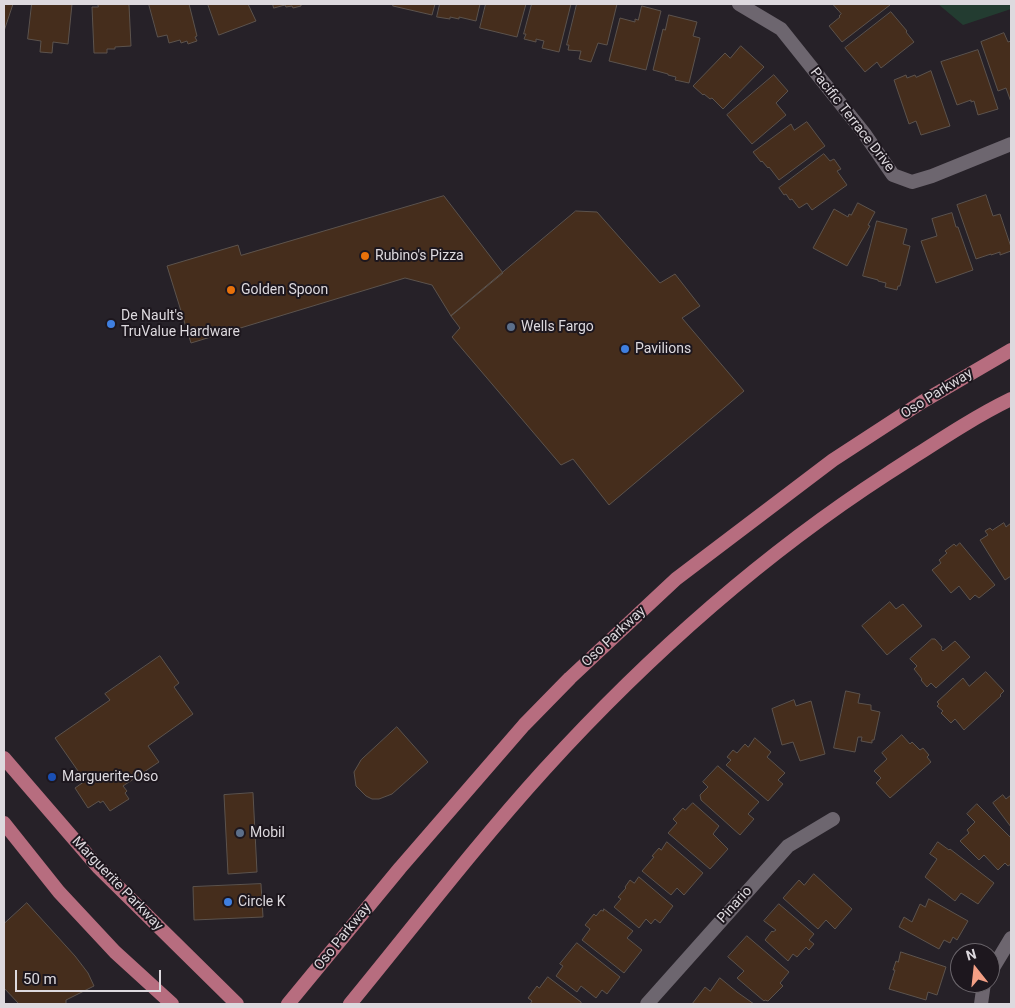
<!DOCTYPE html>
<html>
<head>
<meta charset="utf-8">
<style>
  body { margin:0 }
  #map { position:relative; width:1015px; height:1008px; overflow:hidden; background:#262128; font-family:Roboto,sans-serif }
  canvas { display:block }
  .frame { position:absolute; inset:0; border:5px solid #ddd9de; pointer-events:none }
  .north { position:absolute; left:950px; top:943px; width:50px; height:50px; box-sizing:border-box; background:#1d171e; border:1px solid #6a656b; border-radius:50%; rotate:344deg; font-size:14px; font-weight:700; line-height:20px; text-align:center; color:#ddd9de }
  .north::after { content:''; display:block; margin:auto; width:18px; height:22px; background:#f39f85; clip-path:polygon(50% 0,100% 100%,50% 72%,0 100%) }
  .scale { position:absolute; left:15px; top:970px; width:146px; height:22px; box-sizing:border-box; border:2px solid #ddd9de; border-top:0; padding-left:6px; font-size:15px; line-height:18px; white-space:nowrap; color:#ddd9de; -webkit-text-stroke:4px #1d171e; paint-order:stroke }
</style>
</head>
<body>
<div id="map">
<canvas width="1015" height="1008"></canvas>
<div class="frame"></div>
<div class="north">N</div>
<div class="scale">50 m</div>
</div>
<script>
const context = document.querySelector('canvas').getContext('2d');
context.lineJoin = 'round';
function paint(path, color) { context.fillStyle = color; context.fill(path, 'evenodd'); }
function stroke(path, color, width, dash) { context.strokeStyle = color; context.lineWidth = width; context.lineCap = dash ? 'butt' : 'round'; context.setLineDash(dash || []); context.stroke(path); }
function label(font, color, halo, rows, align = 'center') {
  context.font = font + ' Roboto,sans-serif'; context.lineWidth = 4; context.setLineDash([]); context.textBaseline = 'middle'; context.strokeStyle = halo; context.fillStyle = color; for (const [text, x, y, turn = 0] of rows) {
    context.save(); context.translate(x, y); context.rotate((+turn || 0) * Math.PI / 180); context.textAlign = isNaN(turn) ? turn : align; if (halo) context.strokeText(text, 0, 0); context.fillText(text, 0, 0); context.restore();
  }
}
paint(new Path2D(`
  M938,4H1011V9L963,25Z`), '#233c31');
const building = new Path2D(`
  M4,4H13L4,31Z
  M32,4H72L68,44L53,42L52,53L40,52L41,41L28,39Z
  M98,4H127L129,5L131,46L115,47V49H107V53H94L92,7H98Z
  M149,4H189L197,36L195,37L197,41L188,44L187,41L181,43L180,40L169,43L167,35L158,37Z
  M208,4H248L256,21L219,35Z
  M273,4H301V6L293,8L292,6L286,7L285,5L274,8Z
  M394,4H435L432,15L393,6Z
  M440,4H480L476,21L459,17V19L450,17V19L437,17Z
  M486,4H526L517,37L480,28Z
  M532,4H571L559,52L542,48L544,41L536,39V42L524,39L526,34H524Z
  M577,4H617L607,45L598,43L591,62L579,59L581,51L568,50L569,45H567Z
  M833,4H889L890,5L842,42L829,26L840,17L839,16L841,14Z
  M642,6L661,11L646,70L609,61L620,18L635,22V19L638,20Z
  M891,12L907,31L906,32L914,42L881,68L877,62L865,72L845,48Z
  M669,15L697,22L693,36L700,38L689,83L675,80L676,77L668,75V74L653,70L663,29L665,30Z
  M1004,33L1008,42L1011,41V102L1006,88L998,91L981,42Z
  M741,46L764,67L723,109L712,98L710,99L704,94L703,95L693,86L725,53L730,58Z
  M978,50L998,109L978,115L974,101L971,102V100L957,105L941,62Z
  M931,71L950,126L921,135L916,121L909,124L894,80L906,75L907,78L915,75L916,77Z
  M774,75L788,91L776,103L786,115L752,144L727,115Z
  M807,122L825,146L779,180L769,167L768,168L762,161L761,162L753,152L791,124L794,130Z
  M824,154L830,161L834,159L841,169L837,171L847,185L812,210L807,203L799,208L792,199L790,200L786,194L784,195L779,188Z
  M986,195L993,216L1000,214L1011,247V251L1000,255V252L991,255V254L976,259L957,205Z
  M444,196L503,273L451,316L432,285L405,278L191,343L167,266L238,245L241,255Z
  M858,203L875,212L868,225L870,226L847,266L813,248L834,209L848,217L849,214L851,215Z
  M576,211L597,212L660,283L675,274L700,306L682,318L744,391L609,505L573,459L561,465L452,337L460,328L451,316Z
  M952,213L956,227H958L973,270L936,283L921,241L937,236L932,219Z
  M877,221L907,229L903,244L910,246L900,286H898L897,290L885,287L886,283L878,281V280L863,276Z
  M1004,523L1006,527L1011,523V576L1005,580L980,540L988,535L985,531L990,528L992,530Z
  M960,543L995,585L979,598L975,595L970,600L959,586L951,593L932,570L941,563L939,560L947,553L945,551L954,544L956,546Z
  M890,602L896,609L903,604L922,626L887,655L862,626Z
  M932,639H935L942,647L941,649L943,651L955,641L970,657L936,688L931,683L927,687L921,680L922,679L914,669L917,666L910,659Z
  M160,656L179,683L174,687L193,714L148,746L159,762L123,786L127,791L125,793L129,799L110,811L103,801L100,803L99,801L88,808L75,788L85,781L55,738L110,700L105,694Z
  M986,672L1004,691L1000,695L1001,696L964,730L955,719L951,723L941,713L943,711L937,706L939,704L937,702L963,678L969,686Z
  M846,691L860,694L858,703L871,705V710L880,712L874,740H872V743L861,741L862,737H858L855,752L834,748Z
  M794,700L796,706L811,701L825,754L800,761L793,742L782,745L772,709Z
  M397,727L428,762L392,794L379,799H372L366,796L356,786L354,772L361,760Z
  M902,735L910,744L912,742L920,750L923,748L929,755L927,757L931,762L890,798L876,783L881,778L874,771L887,759L882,753Z
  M755,738L771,752L767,757L785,773L778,780L783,784L768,801L726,765L731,760L727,757L733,750L737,753L745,744L748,747Z
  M718,766L759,802L748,814L754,819L740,835L701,800L700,795L708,787L703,782Z
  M253,793L257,872L228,874L224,795Z
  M1003,795L1006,799L1011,795V827L993,803Z
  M693,803L719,826L713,834L728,849L710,869L668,833L677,823L673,819L683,808L685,810Z
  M977,804L1011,838V864L1008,866L1005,863L998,870L984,855L979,860L960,841L969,833L967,830L975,822L967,814Z
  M667,842L703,873L684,895L677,888L671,895L642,871L654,857L652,856L659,848L661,850Z
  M938,842L949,850L950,849L994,883L978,904L961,893L955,901L925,877L937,859L930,854Z
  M814,874L852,909L835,929L826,920L818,929L783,898L799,880L804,885Z
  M639,877L673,906L660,923L655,919L651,924L646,919L639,928L614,907L621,899L618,897L626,888L625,887L630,880L634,883Z
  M261,884L263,917L194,920L193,887Z
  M929,899L968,921L957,940L953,937L950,943L944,940L939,949L899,927L904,917L912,922L920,904L925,907Z
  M27,903L75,956L88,973L94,986L66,1000V1004H19L4,988V924Z
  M779,904L814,934L809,940L814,944L809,950L806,947L797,957L793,954L788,961L765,940L772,931L773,932L776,930L764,921Z
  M604,909L633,931L627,938L642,950L624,973L582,940L590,929L585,925L594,914L596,916L601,910L603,911Z
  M747,936L789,972L780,983L783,986L768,1001L765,1000L764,1001L737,978L744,971L728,957Z
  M577,943L620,977L607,994L602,990L596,998L581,986L577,992L556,976L563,966L560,964Z
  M901,952L946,967L937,995L928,992L926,1000L889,989L895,970H893L896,961L898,962Z
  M548,977L581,1002V1004H530L532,1001L528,998L537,986L539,988Z
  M720,978L737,992L754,1004H692L705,987L710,991Z`);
paint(building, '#452d1c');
stroke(building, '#5c534d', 1);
stroke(new Path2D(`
  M739,4L781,29L864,133L893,175L912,182L932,176L1011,144
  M990,973L1011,938
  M647,1004L788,846L833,819
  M981,1004L984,983`), '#6d666f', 14);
stroke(new Path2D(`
  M4,758L98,867L237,1004
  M4,823L59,892L115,952L172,1004
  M288,1004L400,868L524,725L570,678L676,579L833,460L922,402L1011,350
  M350,1004C414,926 476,845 544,770C647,657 759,557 887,474C928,448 968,420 1011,399`), '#b76d7f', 14);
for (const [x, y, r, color] of [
  [365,256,5,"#e8710a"],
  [231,290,5,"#e8710a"],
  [111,324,5,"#3f7fe0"],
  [511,327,5,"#5c6f8a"],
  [625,349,5,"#3f7fe0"],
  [52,777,5,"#1a4fb4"],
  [240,833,5,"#5c6f8a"],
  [228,902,5,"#3f7fe0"]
]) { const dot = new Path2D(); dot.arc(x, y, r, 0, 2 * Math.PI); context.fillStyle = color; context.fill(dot); stroke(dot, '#1d171e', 2); }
label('14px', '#ddd9de', '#1d171e', [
  ["Pacific Terrace Drive",852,120,52],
  ["Oso Parkway",937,394,-32],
  ["Oso Parkway",614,637,-43],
  ["Marguerite Parkway",117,884,46],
  ["Pinario",735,905,-48],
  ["Oso Parkway",343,937,-51]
]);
label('14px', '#ddd9de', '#1d171e', [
  ["Rubino's Pizza",375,256],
  ["Golden Spoon",241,290],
  ["De Nault's",121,316],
  ["TruValue Hardware",121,332],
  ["Wells Fargo",521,327],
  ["Pavilions",635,349],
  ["Marguerite-Oso",62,777],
  ["Mobil",250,833],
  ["Circle K",238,902]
], 'left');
</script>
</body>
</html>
